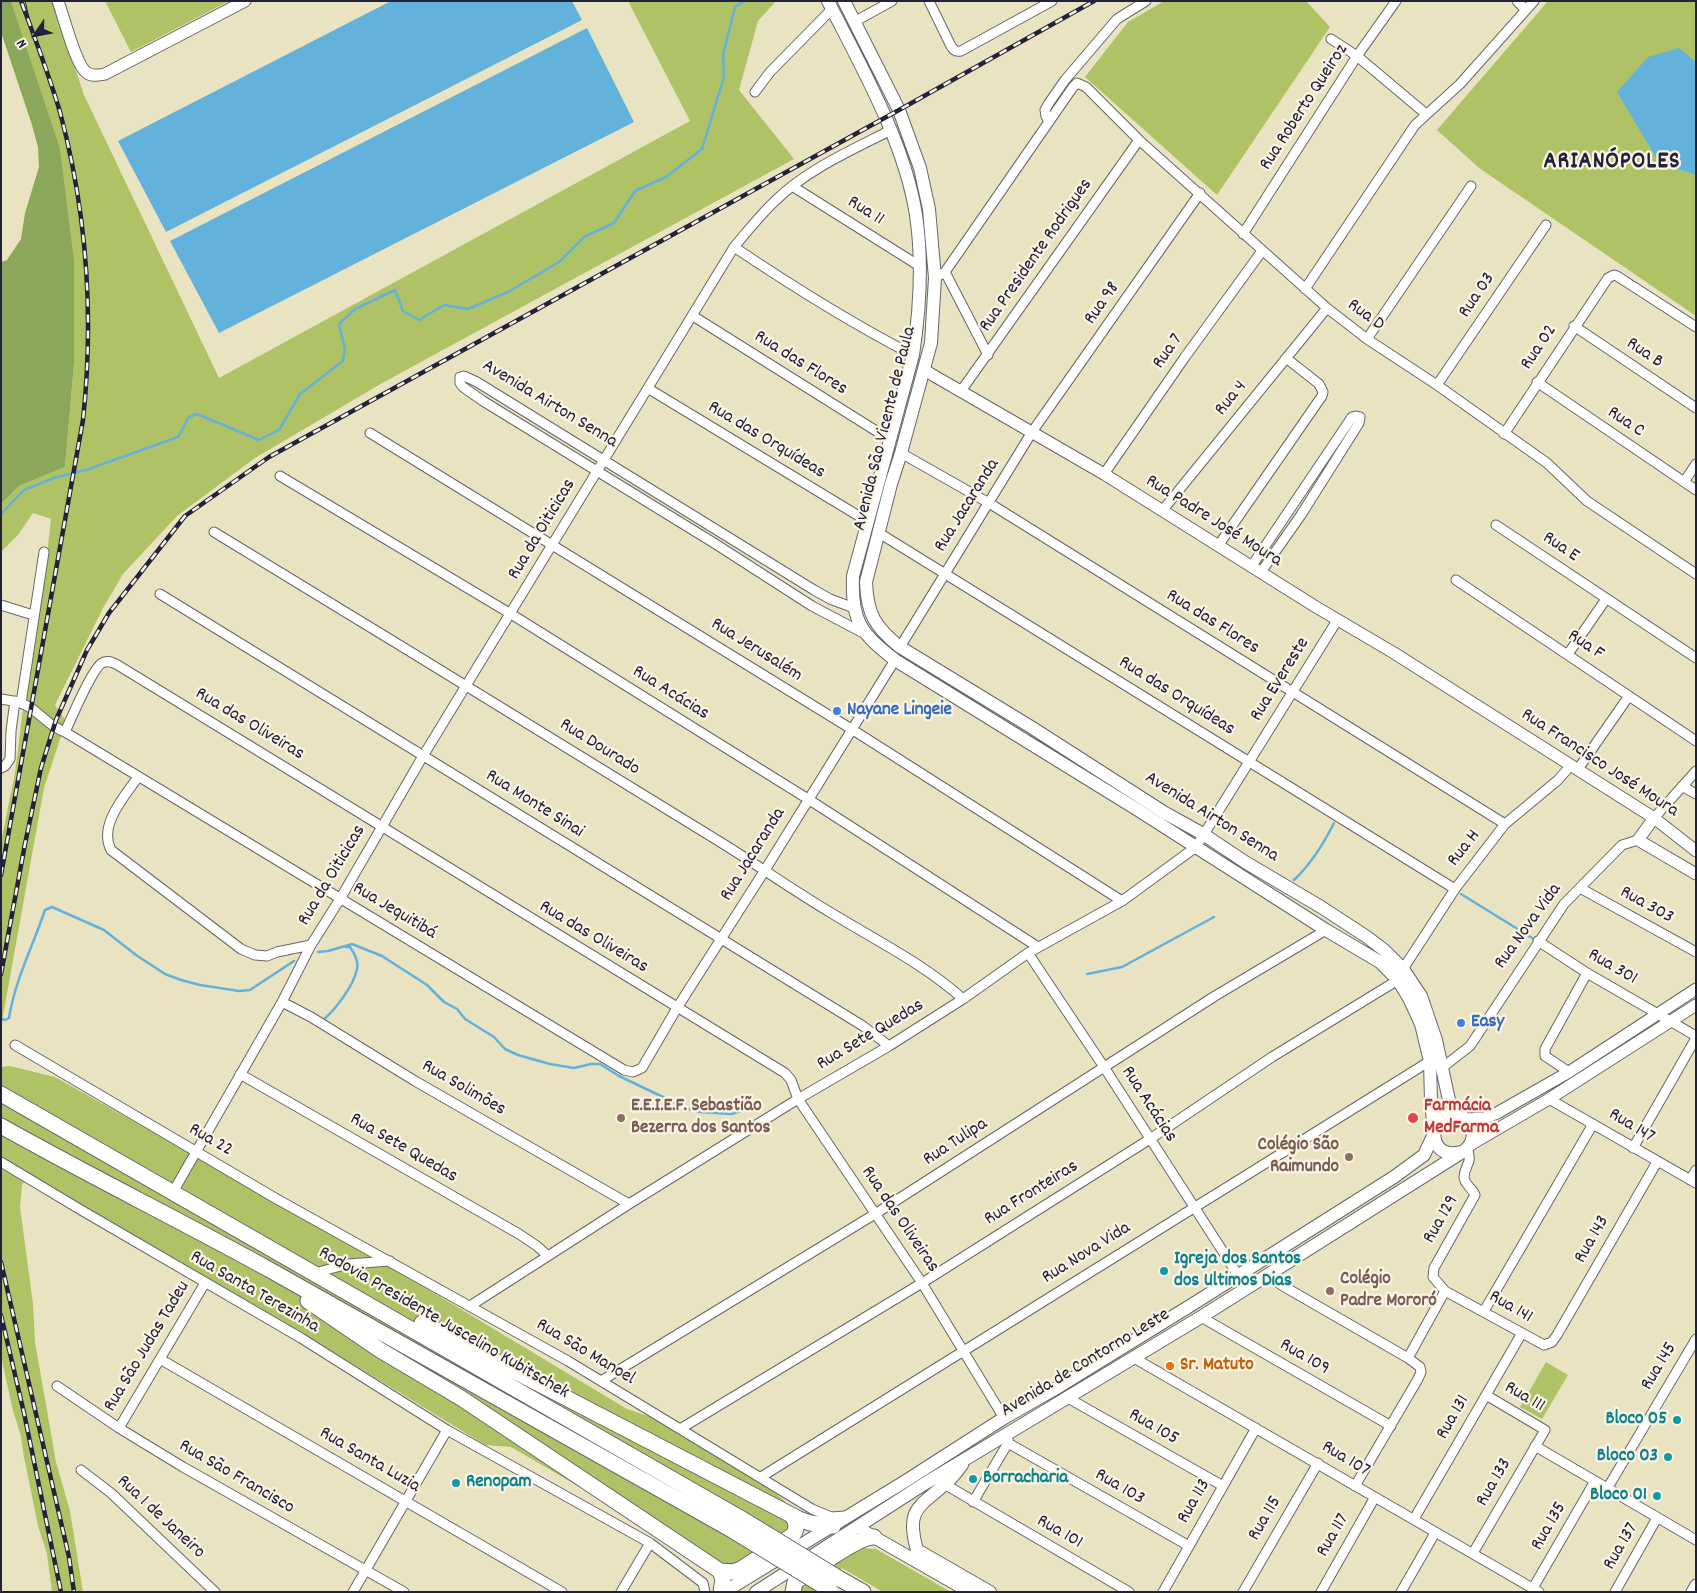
<!DOCTYPE html>
<html>
<head>
<meta charset="utf-8">
<style>
  body { margin:0 }
  #map { position:relative; width:1697px; height:1593px; overflow:hidden; background:#eae3c1; font-family:Dekko,sans-serif }
  canvas { display:block }
  .frame { position:absolute; inset:0; border:2px solid #22223b; pointer-events:none }
  .north { position:absolute; left:10px; top:10px; width:50px; height:50px; -webkit-text-stroke:4px #fcf5e5; paint-order:stroke; rotate:237deg; font-size:14px; font-weight:700; line-height:20px; text-align:center; color:#22223b }
  .north::after { content:''; display:block; margin:auto; width:18px; height:22px; background:#22223b; clip-path:polygon(50% 0,100% 100%,50% 72%,0 100%) }
</style>
</head>
<body>
<div id="map">
<canvas width="1697" height="1593"></canvas>
<div class="frame"></div>
<div class="north">N</div>
</div>
<script>
const context = document.querySelector('canvas').getContext('2d');
context.lineJoin = 'round';
function paint(path, color) { context.fillStyle = color; context.fill(path, 'evenodd'); }
function stroke(path, color, width, dash) { context.strokeStyle = color; context.lineWidth = width; context.lineCap = dash ? 'butt' : 'round'; context.setLineDash(dash || []); context.stroke(path); }
function label(font, color, halo, rows, align = 'center') {
  context.font = font + ' Dekko,sans-serif'; context.lineWidth = 4.5; context.setLineDash([]); context.textBaseline = 'middle'; context.strokeStyle = halo; context.fillStyle = color; for (const [text, x, y, turn = 0] of rows) {
    context.save(); context.translate(x, y); context.rotate((+turn || 0) * Math.PI / 180); context.textAlign = isNaN(turn) ? turn : align; if (halo) context.strokeText(text, 0, 0); context.fillText(text, 0, 0); context.restore();
  }
}
paint(new Path2D(`
  M11,1H53L84,95L219,378L690,121L628,1H776L758,21L739,90L794,159L384,382L255,458L177,516L123,574L103,608L55,705L66,721L44,788L1,1027V842L15,773L28,669L47,555L51,519L33,513L18,535L1,552V504L19,486L65,467L74,364V259L60,148Z
  M105,1H229L131,52Z
  M1164,1H1306L1330,27L1217,195L1085,77L1128,22Z
  M1548,1H1696V62L1679,49L1660,164L1696,175V316L1479,168L1437,130Z
  M10,1066L55,1077L374,1257L627,1409L648,1416L766,1486L784,1500L796,1525L733,1567L696,1555L511,1447L485,1445L304,1334L28,1175L22,1185L20,1207L33,1304L35,1342L56,1462L70,1511L83,1592H52L47,1554L38,1526L23,1452L21,1436L13,1411L1,1356V1067Z
  M1546,1362L1568,1375L1542,1419L1520,1407Z
  M863,1548L876,1549L951,1592H883L842,1568L818,1592H799L800,1585L840,1559Z`), '#afc265');
paint(new Path2D(`
  M1,1H11L60,148L74,259V364L65,467L19,486L1,504V262L7,260L21,239L25,213L39,167L38,147L32,125L1,32Z`), '#8ba85a');
paint(new Path2D(`
  M391,1H572L582,20L166,232L118,141Z
  M587,28L634,122L219,333L170,241Z
  M1679,48L1696,62V175L1660,164L1617,92L1648,57Z`), '#62b2dc');
stroke(new Path2D(`
  M1,514L24,490L54,478L86,470L178,437L189,417L197,414L259,440L279,430L300,394L343,361L345,349L339,324L355,309L395,290L403,311L419,320L444,305L468,309L508,292L559,262L584,237L614,223L635,191L666,177L702,149L724,77L723,55L735,7L744,1
  M1294,880C1311,864 1324,843 1334,823
  M1461,894L1537,941
  M318,952L328,951L352,944L382,956L427,985L444,1002L457,1009L465,1019L494,1037L505,1049L518,1055L550,1064L574,1068L591,1064H600L619,1076L686,1108L700,1112L732,1114L744,1110L758,1103
  M1087,974L1122,967L1214,917
  M1,1019L5,1020L9,1018C15,980 33,946 45,910L52,907L104,930L136,955L165,974L181,980L200,985L239,991L250,990L294,961
  M324,1019C336,1009 354,985 357,969C359,961 355,954 350,947H346`), '#62b2dc', 2.5);
const street = new Path2D(`
  M929,1L950,44C953,50 955,52 961,51L1052,1
  M1517,1L1526,10
  M854,22L892,1
  M1331,39L1357,56L1426,114
  M755,92L770,72L832,9
  M1049,122L1046,116L1045,110L1049,103L1065,80L1117,19L1146,1
  M792,186L921,267
  M1243,234L1357,56L1396,1
  M734,247C792,286 851,323 913,355
  M945,272L988,355
  M935,278L945,272L1073,87L1077,83L1086,87L1139,140L1327,308L1367,339L1437,385L1547,463L1587,501L1696,574
  M1305,289L1415,125L1460,84L1534,1
  M693,316L889,439
  M1574,326L1696,408
  M1367,339L1471,186
  M1537,382L1696,490
  M1437,385L1546,225
  M649,389L867,521
  M961,391L1139,140
  M370,433L853,730L1122,901
  M1504,434L1608,278L1614,275L1617,276L1696,327
  M901,453L989,503L1505,824
  M1104,474L1185,357L1262,251
  M280,476L511,614L808,799L1038,947
  M1684,482L1696,464
  M1162,511L1327,308
  M1496,525L1696,658
  M214,532C382,634 550,737 717,840C756,864 794,891 833,914C877,941 924,964 963,999
  M879,533L1455,889
  M1218,546L1322,396L1323,392L1319,384L1286,358
  M1251,567L1352,417L1356,416L1360,417L1359,423L1301,515L1261,572
  M1456,580L1696,741
  M160,594L863,1026L889,1046
  M1,605L33,615
  M854,608L830,599L814,590L477,382L464,376L460,377V383L463,387L483,401L714,543L812,606L865,634
  M900,647L1032,432L1200,193
  M1568,654L1606,599
  M1,699C12,701 23,702 32,709C45,718 49,726 65,732L624,1070L633,1072L642,1068L677,1008L765,870L895,660
  M21,703L44,552
  M65,732C71,719 92,669 102,663C107,660 111,662 116,664L785,1073L791,1080L798,1099L922,1283L1004,1418
  M1,768L5,766L10,759L11,731L15,701
  M1578,769L1629,696
  M138,777C125,796 98,825 111,850L241,949L255,955L267,956L277,952L311,945
  M1682,786L1696,794
  M1654,818L1696,771
  M1580,888L1696,952
  M1538,941L1587,973L1696,1036
  M1028,953L1104,1067L1238,1275
  M1403,969L1455,889L1505,824L1558,780L1571,765
  M282,1002L311,1017L415,1081L629,1204
  M15,1045L275,1198L568,1361L812,1509L831,1517L845,1516
  M1443,1067L1470,1046L1564,904L1622,845L1638,840
  M1569,1072L1545,1056V1049L1587,973
  M240,1074L519,1234L537,1246L548,1256
  M1549,1099L1696,1183
  M1467,1148C1473,1166 1465,1162 1464,1177C1464,1184 1473,1189 1475,1195L1434,1268L1433,1277L1445,1291L1544,1345L1552,1342L1557,1335L1657,1162
  M1633,1148L1696,1038
  M1,1162L81,1210L301,1338L447,1430L650,1543L703,1583L705,1592
  M1690,1180L1696,1170
  M173,1192L282,1002L311,945L340,899L423,756L734,247C747,232 760,215 775,201C806,170 852,150 891,130
  M315,1273L348,1264L390,1261
  M1267,1275L1283,1286L1408,1358L1420,1367L1421,1372L1418,1379L1355,1486
  M470,1306L629,1204L798,1099L889,1046L963,999L1028,953L1122,901L1196,847L1338,619
  M1484,1311L1593,1124
  M1201,1317L1391,1426
  M1134,1358L1539,1592
  M1408,1358L1445,1291
  M160,1359L562,1592
  M601,1381L875,1214L1215,996L1326,930
  M57,1386L119,1428L183,1467L404,1592
  M1068,1398L1223,1486
  M119,1428L205,1283
  M680,1429L922,1283L1150,1139L1272,1057L1398,980
  M1008,1443L1189,1546
  M1535,1446L1696,1540
  M81,1470L111,1493L215,1592
  M761,1477L1430,1061
  M946,1485L1129,1592
  M1607,1489L1696,1339
  M973,1502L1008,1443V1439
  M1414,1519L1522,1333
  M1473,1553L1545,1430L1486,1395
  M1533,1588L1595,1481
  M353,1592L447,1430
  M621,1592L650,1543
  M1163,1592L1256,1428
  M1243,1592L1318,1463
  M1321,1592L1375,1497
  M1401,1592L1435,1533
  M1615,1592L1657,1518`);
const secondary = new Path2D(`
  M58,1C63,15 76,65 86,72C91,77 99,75 105,74L245,1
  M924,370L1104,474L1316,607L1394,653L1654,818L1696,851
  M1654,818L1638,840L1696,874
  M1467,1119L1484,1118L1497,1113L1569,1072L1696,989
  M1470,1145L1549,1099L1696,1005
  M1692,1592L1696,1585`);
const primary = new Path2D(`
  M828,1C861,66 905,143 916,215C923,262 920,309 913,355L853,576C851,622 861,633 895,660L1138,810L1326,930L1380,962L1398,980L1409,998L1421,1024L1430,1061L1431,1102L1434,1131
  M844,1L899,110L920,168L929,209L935,278L931,343L901,453L891,484L866,582C867,614 875,627 900,647L1031,727L1165,813L1203,834L1245,862L1321,907L1367,937L1384,950L1403,969L1421,996L1436,1040L1449,1100L1459,1114
  M865,1532L970,1592
  M917,1550C906,1511 917,1508 944,1485C951,1480 957,1471 962,1465
  M917,1550L990,1592
  M724,1592L904,1482L1004,1418L1060,1386L1193,1304L1394,1177L1424,1155L1433,1136
  M756,1592L924,1484L1201,1317L1464,1151C1474,1143 1475,1133 1470,1122C1433,1089 1417,1163 1461,1152`);
const highway = new Path2D(`
  M1,1094L742,1519
  M1,1126C90,1176 181,1221 270,1270L732,1530
  M308,1301L380,1350L461,1398L720,1571L733,1572L741,1569L793,1535C798,1528 797,1521 791,1515
  M422,1323L799,1519L810,1523L833,1526
  M720,1571L723,1579L721,1592
  M840,1579L863,1592
  M793,1592L795,1582C811,1572 858,1536 874,1537`);
stroke(street, '#68666a', 11);
stroke(secondary, '#68666a', 13);
stroke(primary, '#68666a', 14);
stroke(highway, '#68666a', 17);
stroke(street, '#fff', 9);
stroke(secondary, '#fff', 11);
stroke(primary, '#fff', 12);
stroke(highway, '#fff', 15);
stroke(new Path2D(`
  M25,1L32,30`), '#22223b', 1);
const rail = new Path2D(`
  M1,875L83,420C94,317 87,213 60,112C49,75 35,38 21,1
  M1,974L25,844L41,768L56,720L87,650L109,613L185,516L269,457L899,110L1094,1
  M1,1262L69,1557L74,1592
  M1,1315L24,1413L61,1592`);
stroke(rail, '#22223b', 4.5);
stroke(rail, '#fcf5e5', 2.5, [8]);
const highwayBridge = new Path2D(`
  M742,1519L840,1579
  M732,1530L830,1590`);
stroke(highwayBridge, '#68666a', 17, []);
stroke(highwayBridge, '#fff', 15);
for (const [x, y, r, color] of [
  [837,711,5,"#3f7fe0"],
  [1461,1023,5,"#3f7fe0"],
  [621,1118,5,"#8d6e63"],
  [1413,1118,6,"#e0444e"],
  [1349,1157,5,"#8d6e63"],
  [1164,1271,5,"#0f9aa8"],
  [1330,1291,5,"#8d6e63"],
  [1170,1366,5,"#e8710a"],
  [1677,1420,5,"#0f9aa8"],
  [1668,1457,5,"#0f9aa8"],
  [973,1479,5,"#0f9aa8"],
  [456,1483,5,"#0f9aa8"],
  [1657,1496,5,"#0f9aa8"]
]) { const dot = new Path2D(); dot.arc(x, y, r, 0, 2 * Math.PI); context.fillStyle = color; context.fill(dot); stroke(dot, '#fcf5e5', 2); }
label('19px', '#22223b', '#fcf5e5', [
  ["Rua Roberto Queiroz",1305,108,-57],
  ["Rua 11",865,212,32],
  ["Rua Presidente Rodrigues",1037,256,-55],
  ["Rua 03",1478,296,-56],
  ["Rua 98",1103,304,-55],
  ["Rua D",1365,316,36],
  ["Rua 02",1540,348,-56],
  ["Rua 7",1169,352,-55],
  ["Rua B",1644,354,34],
  ["Rua das Flores",800,364,32],
  ["Rua 4",1232,399,-51],
  ["Avenida Airton Senna",549,405,31],
  ["Rua C",1625,423,34],
  ["Avenida São Vicente de Paula",886,429,-76],
  ["Rua das Orquídeas",766,441,31],
  ["Rua Jacaranda",968,506,-58],
  ["Rua Padre José Moura",1213,522,32],
  ["Rua da Oiticicas",543,530,-59],
  ["Rua E",1560,548,34],
  ["Rua das Flores",1212,623,32],
  ["Rua F",1585,646,34],
  ["Rua Jerusalém",756,651,32],
  ["Rua Evereste",1281,680,-58],
  ["Rua Acácias",670,694,32],
  ["Rua das Orquídeas",1176,697,32],
  ["Rua das Oliveiras",249,725,31],
  ["Rua Dourado",599,748,32],
  ["Rua Francisco José Moura",1599,764,33],
  ["Rua Monte Sinai",534,805,32],
  ["Avenida Airton Senna",1211,818,32],
  ["Rua H",1465,849,-52],
  ["Rua Jacaranda",754,855,-58],
  ["Rua da Oiticicas",333,876,-59],
  ["Rua 303",1646,906,29],
  ["Rua Jequitibá",394,912,31],
  ["Rua Nova Vida",1529,927,-54],
  ["Rua das Oliveiras",593,938,31],
  ["Rua 301",1612,968,30],
  ["Rua Sete Quedas",871,1036,-31],
  ["Rua Solimões",463,1089,30],
  ["Rua Acácias",1148,1105,57],
  ["Rua 147",1631,1127,31],
  ["Rua 22",210,1141,30],
  ["Rua Tulipa",956,1143,-33],
  ["Rua Sete Quedas",403,1149,30],
  ["Rua Fronteiras",1032,1194,-32],
  ["Rua das Oliveiras",899,1220,56],
  ["Rua 129",1442,1220,-60],
  ["Rua 143",1593,1240,-60],
  ["Rua Nova Vida",1087,1254,-32],
  ["Rua Santa Terezinha",254,1293,30],
  ["Rua 141",1510,1308,30],
  ["Rodovia Presidente Juscelino Kubitschek",443,1324,30],
  ["Rua São Judas Tadeu",148,1347,-59],
  ["Rua São Manoel",585,1353,31],
  ["Rua 109",1304,1358,30],
  ["Avenida de Contorno Leste",1086,1364,-31],
  ["Rua 145",1660,1367,-59],
  ["Rua 111",1524,1398,30],
  ["Rua 131",1454,1418,-60],
  ["Rua 105",1153,1428,30],
  ["Rua 107",1345,1460,31],
  ["Rua Santa Luzia",369,1461,30],
  ["Rua São Francisco",236,1478,30],
  ["Rua 133",1495,1483,-60],
  ["Rua 103",1119,1488,30],
  ["Rua 113",1195,1502,-60],
  ["Rua 1 de Janeiro",160,1518,43],
  ["Rua 115",1266,1519,-60],
  ["Rua 135",1550,1527,-60],
  ["Rua 101",1059,1533,30],
  ["Rua 117",1334,1536,-60],
  ["Rua 137",1622,1547,-60]
]);
label('bold 19px', '#366cbe', '#fcf5e5', [
  ["Nayane Lingeie",847,711],
  ["Easy",1471,1023]
], 'left');
label('bold 19px', '#785e54', '#fcf5e5', [
  ["E.E.I.E.F. Sebastião",631,1107],
  ["Bezerra dos Santos",631,1129],
  ["Colégio São",1339,1146,"right"],
  ["Raimundo",1339,1168,"right"],
  ["Colégio",1340,1280],
  ["Padre Mororó",1340,1302]
], 'left');
label('bold 19px', '#be3a42', '#fcf5e5', [
  ["Farmácia",1424,1107],
  ["MedFarma",1424,1129]
], 'left');
label('bold 19px', '#0d838f', '#fcf5e5', [
  ["Igreja dos Santos",1174,1260],
  ["dos Ultimos Dias",1174,1282],
  ["Bloco 05",1667,1420,"right"],
  ["Bloco 03",1658,1457,"right"],
  ["Borracharia",983,1479],
  ["Renopam",466,1483],
  ["Bloco 01",1647,1496,"right"]
], 'left');
label('bold 19px', '#c56008', '#fcf5e5', [
  ["Sr. Matuto",1180,1366]
], 'left');
context.letterSpacing = '1px';
label('bold 24px', '#22223b', '#fcf5e5', [
  ["ARIANÓPOLES",1612,164]
]);
context.letterSpacing = '0px';
</script>
</body>
</html>
